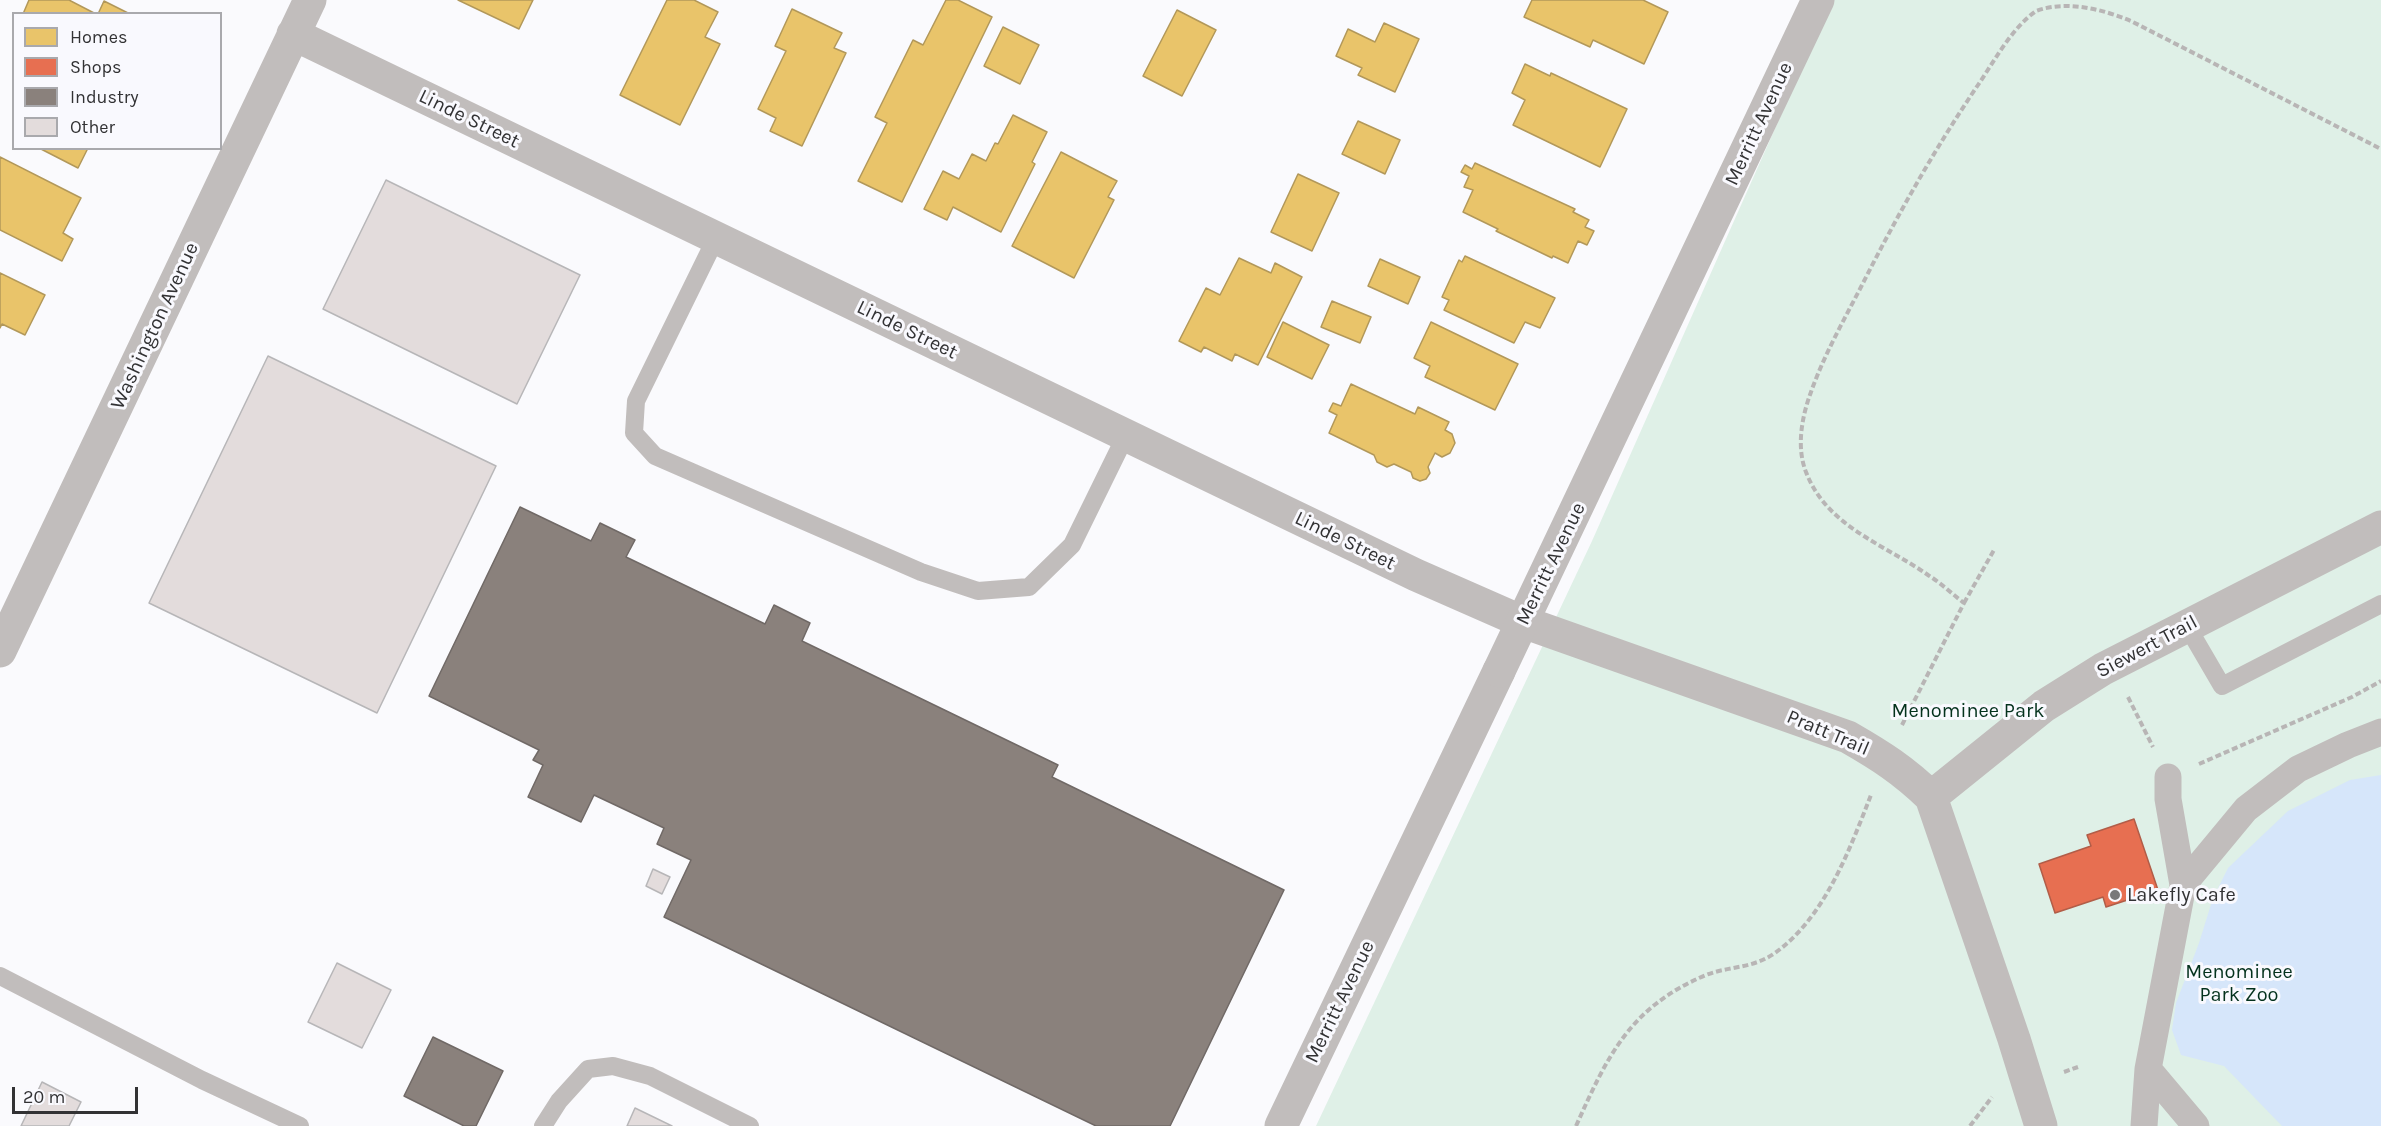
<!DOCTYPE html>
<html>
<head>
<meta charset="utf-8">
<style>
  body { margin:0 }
  #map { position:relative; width:2381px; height:1126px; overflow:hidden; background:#fafafd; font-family:Karla,sans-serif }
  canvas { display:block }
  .legend { position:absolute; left:12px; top:12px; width:210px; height:138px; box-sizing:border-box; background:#f9f9fe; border:2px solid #a9a9ad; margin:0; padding:8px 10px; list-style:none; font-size:18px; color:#323234 }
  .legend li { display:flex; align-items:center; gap:12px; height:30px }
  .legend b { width:30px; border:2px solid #a9a9ad }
  .scale { position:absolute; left:12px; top:1087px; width:126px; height:27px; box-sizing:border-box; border:3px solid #323234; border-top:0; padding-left:8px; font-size:18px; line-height:21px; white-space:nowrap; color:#323234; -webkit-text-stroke:4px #f9f9fe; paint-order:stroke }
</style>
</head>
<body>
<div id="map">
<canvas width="2381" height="1126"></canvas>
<ul class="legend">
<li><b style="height:16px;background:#e9c46a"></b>Homes</li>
<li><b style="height:16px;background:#e76f51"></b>Shops</li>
<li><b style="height:16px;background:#8a817c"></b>Industry</li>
<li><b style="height:16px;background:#e3dcdc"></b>Other</li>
</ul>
<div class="scale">20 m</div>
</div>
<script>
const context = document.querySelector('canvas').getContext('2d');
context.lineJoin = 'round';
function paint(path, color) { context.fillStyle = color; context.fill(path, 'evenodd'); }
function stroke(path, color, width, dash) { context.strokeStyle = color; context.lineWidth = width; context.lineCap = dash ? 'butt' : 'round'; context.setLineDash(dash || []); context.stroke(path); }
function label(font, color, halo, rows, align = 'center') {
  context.font = font + ' Karla,sans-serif'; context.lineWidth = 6; context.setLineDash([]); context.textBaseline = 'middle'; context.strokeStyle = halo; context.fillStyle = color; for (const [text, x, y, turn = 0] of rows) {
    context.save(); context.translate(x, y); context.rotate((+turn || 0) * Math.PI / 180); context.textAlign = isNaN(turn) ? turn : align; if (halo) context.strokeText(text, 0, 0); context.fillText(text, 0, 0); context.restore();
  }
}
paint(new Path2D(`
  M1832,0H2381V1126H1316L1592,541Z`), '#dff0e7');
paint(new Path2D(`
  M2381,775V1126H2282L2224,1066L2181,1055L2172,1030L2176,1003L2199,943L2213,898L2228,868L2288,811L2350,780Z`), '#d6e6fa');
const homes = new Path2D(`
  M29,0H69L96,14H23Z
  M458,0H533L519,29Z
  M667,0H694L718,12L705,37L720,44L680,125L620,95Z
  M946,0H958L992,17L902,202L858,181L887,123L875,117L913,40L923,45Z
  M1532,0H1643L1668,12L1644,64L1593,40L1590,47L1524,17Z
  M104,1L130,14H98Z
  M792,9L842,33L834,48L846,53L802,146L770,131L776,118L758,109L786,51L775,46Z
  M1177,10L1216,30L1182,96L1143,76Z
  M1384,23L1419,39L1395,92L1358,75L1362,68L1336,56L1348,29L1375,42Z
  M1003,27L1039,45L1020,84L984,66Z
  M1525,64L1550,76L1551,73L1627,109L1600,167L1513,125L1525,100L1512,93Z
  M1013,115L1047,132L1032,162L1035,164L1001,232L953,207L947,220L924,209L943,171L959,179L972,154L986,161L995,143L998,144Z
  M1358,121L1400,140L1385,174L1342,154Z
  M39,148H88L78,168Z
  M1061,152L1117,181L1108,197L1114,200L1074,278L1012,246Z
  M0,157L81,198L63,233L73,239L62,261L0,230Z
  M1475,163L1575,209L1573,212L1589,220L1585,227L1594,231L1587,245L1578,241L1568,263L1553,256L1552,258L1496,231L1498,229L1463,212L1473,190L1464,187L1469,176L1461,172L1465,165L1472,169Z
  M1298,174L1339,193L1312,251L1271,232Z
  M1465,256L1555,298L1540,328L1525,322L1514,343L1444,310L1449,300L1442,297L1459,260L1462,262Z
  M1239,258L1271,273L1275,263L1302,277L1258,365L1235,354L1232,361L1204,347L1201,352L1179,341L1206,288L1220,295Z
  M1380,259L1420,277L1408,304L1368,286Z
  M0,273L45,295L25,335L2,324L0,328Z
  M1332,301L1371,317L1360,343L1321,327Z
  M1283,322L1329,345L1312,379L1267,357Z
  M1431,322L1518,364L1495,410L1425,377L1430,366L1414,358Z
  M1351,384L1415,414L1418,407L1449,422L1445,430L1452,434L1455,443L1450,453L1442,457L1435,453L1428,467L1430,473L1426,479L1420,481L1413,478L1411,472L1394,464L1387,467L1377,462L1374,455L1329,433L1337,415L1329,411L1333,403L1341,406Z`);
paint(homes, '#e9c46a');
stroke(homes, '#b2985a', 1.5);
const shops = new Path2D(`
  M2134,819L2158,890L2106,907L2103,897L2055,913L2039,864L2091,846L2087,835Z`);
paint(shops, '#e76f51');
stroke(shops, '#b15d48', 1.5);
const industry = new Path2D(`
  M520,507L591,541L600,523L635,540L626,557L765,624L774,605L810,623L802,641L1058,765L1052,777L1284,890L1170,1126H1096L664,917L691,860L657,844L664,828L594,795L581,822L528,797L543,765L533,760L539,750L429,696Z
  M433,1037L503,1071L476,1126H464L404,1096Z`);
paint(industry, '#8a817c');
stroke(industry, '#706966', 1.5);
const building = new Path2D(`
  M386,180L580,275L517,404L323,309Z
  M268,356L496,466L377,713L149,603Z
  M653,869L670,877L662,894L646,886Z
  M337,963L391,990L362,1048L308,1022Z
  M42,1082L81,1102L69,1126H21Z
  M635,1108L672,1126H627Z`);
paint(building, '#e3dcdc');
stroke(building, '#b7b6b8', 1.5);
stroke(new Path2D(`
  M1964,603L1994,550
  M2128,697L2153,747
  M1902,725L1964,603C1952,594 1941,583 1928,575C1884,544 1827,527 1806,472C1796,447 1802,416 1811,392C1824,355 1844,320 1862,285C1897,216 1934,150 1978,85C1995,60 2011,29 2036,11C2066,0 2102,9 2131,21L2381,149
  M2199,764L2352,697L2381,681
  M2064,1072L2078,1067
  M1576,1126C1608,1055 1630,1007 1706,975C1729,966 1752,969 1775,953C1825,917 1849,851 1871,795
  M1970,1126L1992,1097`), '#b8b5b5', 4, [6, 3]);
stroke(new Path2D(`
  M716,238L636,401L634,433L655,456L921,572L978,591L1029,587L1072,545L1126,435
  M2187,626L2222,686L2381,604
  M0,976L202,1080L300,1126
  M543,1126L559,1101L588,1069L613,1066L650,1076L750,1126`), '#c1bdbc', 18);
stroke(new Path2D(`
  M2168,777V799L2183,885L2246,809L2298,769L2348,745L2381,732
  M2183,885L2148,1069L2196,1126
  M2144,1126L2148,1069`), '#c1bdbc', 27);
stroke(new Path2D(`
  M293,34L1416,575L1523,622L1848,737C1881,756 1903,770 1931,797L2014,1039L2041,1126
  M0,651L310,0
  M1931,797L2044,706L2103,669L2381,527
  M1281,1126L1499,671`), '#c1bdbc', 33);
stroke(new Path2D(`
  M1499,671L1818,0`), '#c1bdbc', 33);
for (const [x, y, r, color] of [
  [2115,895,6,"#78787a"]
]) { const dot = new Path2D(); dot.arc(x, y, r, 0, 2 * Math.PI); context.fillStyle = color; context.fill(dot); stroke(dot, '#f9f9fe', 2); }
label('20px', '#323234', '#f9f9fe', [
  ["Linde Street",469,119,26],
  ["Merritt Avenue",1759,124,-65],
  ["Washington Avenue",155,326,-65],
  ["Linde Street",907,330,26],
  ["Linde Street",1345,541,26],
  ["Merritt Avenue",1551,564,-64],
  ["Siewert Trail",2147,647,-28],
  ["Pratt Trail",1828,733,23],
  ["Merritt Avenue",1340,1002,-64]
]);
label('20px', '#04321d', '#f9f9fe', [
  ["Menominee Park",1968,711],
  ["Menominee",2239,972],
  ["Park Zoo",2239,995]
]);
label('20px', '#323234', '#f9f9fe', [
  ["Lakefly Cafe",2127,895]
], 'left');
</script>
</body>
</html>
